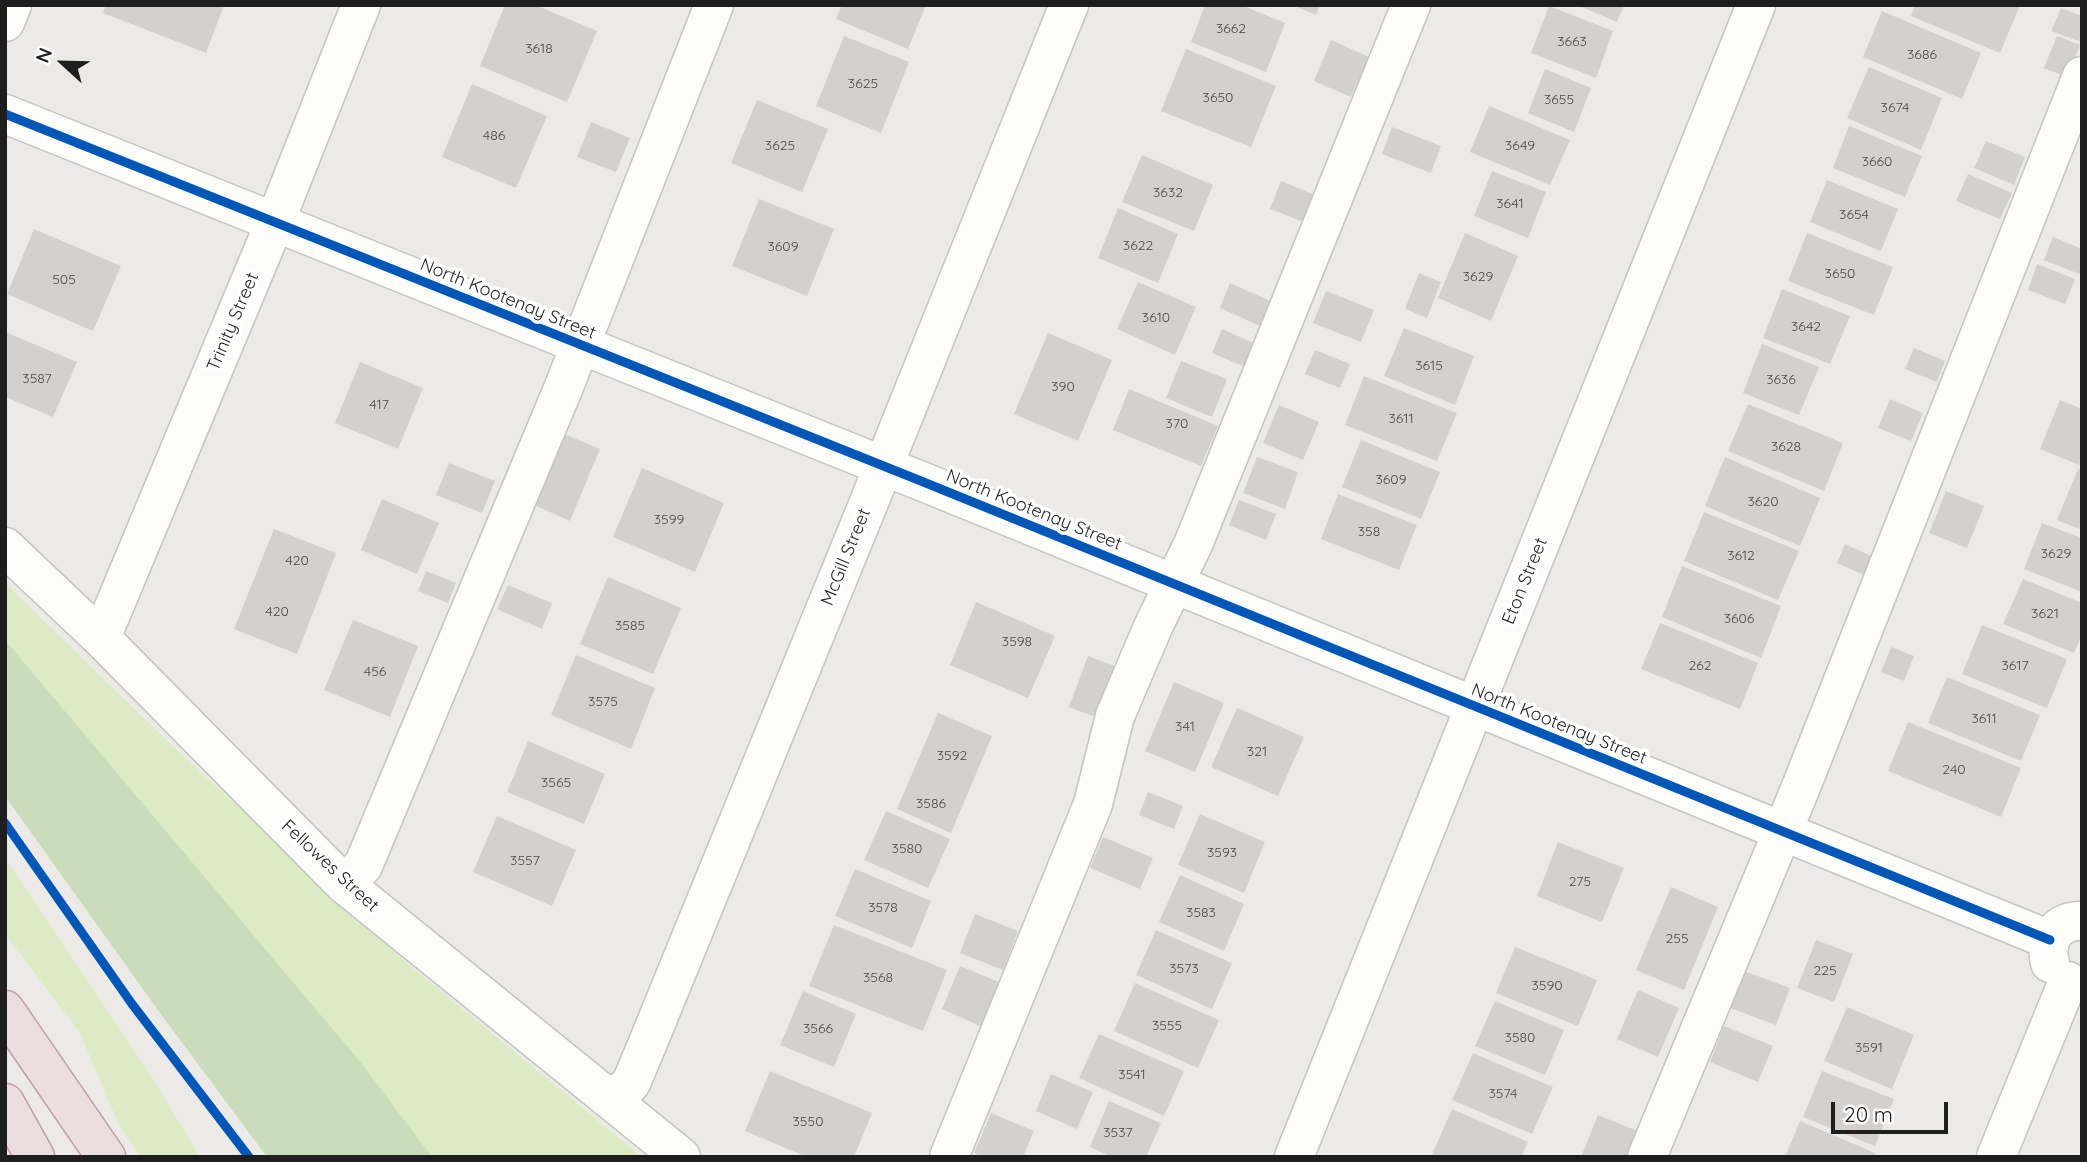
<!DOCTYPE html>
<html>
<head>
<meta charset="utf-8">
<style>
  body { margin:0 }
  #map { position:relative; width:2087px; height:1162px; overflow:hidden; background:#eceae7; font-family:Quicksand,sans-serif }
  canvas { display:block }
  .frame { position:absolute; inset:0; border:7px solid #1e1e1e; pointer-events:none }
  .north { position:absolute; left:28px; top:28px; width:70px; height:70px; -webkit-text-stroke:5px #fff; paint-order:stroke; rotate:292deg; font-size:19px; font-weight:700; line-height:28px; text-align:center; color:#1e1e1e }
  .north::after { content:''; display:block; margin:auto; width:24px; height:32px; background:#1e1e1e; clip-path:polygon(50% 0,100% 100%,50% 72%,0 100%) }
  .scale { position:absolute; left:1831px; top:1102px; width:117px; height:32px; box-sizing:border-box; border:4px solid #1e1e1e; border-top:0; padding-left:9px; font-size:21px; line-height:24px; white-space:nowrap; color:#1e1e1e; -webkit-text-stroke:5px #fff; paint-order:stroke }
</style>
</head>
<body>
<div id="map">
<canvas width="2087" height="1162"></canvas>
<div class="frame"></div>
<div class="north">N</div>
<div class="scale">20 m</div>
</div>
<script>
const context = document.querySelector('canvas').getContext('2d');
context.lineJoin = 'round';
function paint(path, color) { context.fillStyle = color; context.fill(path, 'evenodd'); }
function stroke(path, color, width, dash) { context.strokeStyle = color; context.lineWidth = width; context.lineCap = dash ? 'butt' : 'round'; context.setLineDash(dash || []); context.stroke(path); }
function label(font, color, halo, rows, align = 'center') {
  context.font = font + ' Quicksand,sans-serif'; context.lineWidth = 7; context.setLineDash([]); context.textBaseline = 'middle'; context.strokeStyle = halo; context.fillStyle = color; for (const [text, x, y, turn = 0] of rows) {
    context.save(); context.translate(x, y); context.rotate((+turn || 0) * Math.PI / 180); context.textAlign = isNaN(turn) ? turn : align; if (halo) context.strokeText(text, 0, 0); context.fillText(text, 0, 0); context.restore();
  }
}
paint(new Path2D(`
  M5,583L164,738L410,966L642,1157H331L5,760Z
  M5,858L153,1079L200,1157H141L120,1127L79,1031L5,934Z`), '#dcebc4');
paint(new Path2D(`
  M5,640L361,1063L432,1157H267L160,1013L5,796Z`), '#c9dcbb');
paint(new Path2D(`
  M106,5H224L206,53L103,13Z
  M505,5H535L597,31L567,102L480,66Z
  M842,5H926L908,49L836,19Z
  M1205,5H1241L1285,23L1266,72L1191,42Z
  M1292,5H1320L1316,15Z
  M1577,5H1624L1617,22Z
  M1915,5H2020L2000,53L1911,16Z
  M1549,6L1613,31L1596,78L1531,53Z
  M2061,8L2082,16L2081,42L2051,31Z
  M1882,11L1981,53L1962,99L1863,57Z
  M844,36L909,62L881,133L816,106Z
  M2057,36L2080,45L2067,77L2044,68Z
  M1331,40L1369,57L1351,97L1314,81Z
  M1186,49L1276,86L1251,147L1161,111Z
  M1869,67L1942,98L1921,150L1847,118Z
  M1545,69L1591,88L1574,132L1528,113Z
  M472,84L547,116L516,188L442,157Z
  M757,100L828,129L802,192L731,163Z
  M1489,106L1570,140L1550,185L1470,152Z
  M591,122L630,138L616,172L577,157Z
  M1849,126L1922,156L1905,197L1833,168Z
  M1392,127L1441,146L1431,173L1382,154Z
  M1986,141L2025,157L2014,185L1974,168Z
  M1142,155L1213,185L1194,231L1122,202Z
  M1492,171L1546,192L1528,238L1474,216Z
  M1968,174L2012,193L2000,219L1956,201Z
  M1827,180L1898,209L1881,251L1810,222Z
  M1281,181L1315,195L1304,222L1270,209Z
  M759,199L834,229L807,296L732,266Z
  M1118,208L1178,234L1158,283L1098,258Z
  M34,229L121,266L93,331L7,294Z
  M1465,233L1518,256L1491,321L1438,298Z
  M1807,233L1893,267L1874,315L1788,281Z
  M2053,237L2082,249V275L2044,260Z
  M2037,264L2075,279L2065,304L2028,290Z
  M1419,273L1441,282L1427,318L1405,309Z
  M1138,282L1196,307L1175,355L1117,329Z
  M1230,283L1273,302L1262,327L1220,308Z
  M1782,289L1850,316L1830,364L1763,338Z
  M1326,291L1374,310L1361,342L1313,323Z
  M1404,328L1474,356L1455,405L1384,376Z
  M1222,329L1256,344L1245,367L1212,353Z
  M5,332L77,362L53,417L5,397Z
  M1048,333L1112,360L1078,441L1014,414Z
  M1762,344L1819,367L1799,415L1743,393Z
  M1914,348L1945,361L1937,382L1905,369Z
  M1315,350L1350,364L1340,388L1305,374Z
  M1181,361L1227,379L1212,417L1166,398Z
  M360,362L423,388L398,449L335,423Z
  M1364,376L1457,413L1437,461L1345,425Z
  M1129,389L1218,426L1201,466L1113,430Z
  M1890,399L1923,413L1911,441L1878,428Z
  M2060,400L2082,409V466L2040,449Z
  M1748,404L1843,443L1824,491L1728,451Z
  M1279,405L1319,422L1303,460L1263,443Z
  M562,433L600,449L570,521L532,504Z
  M1361,440L1440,472L1421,519L1342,487Z
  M1257,457L1298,472L1285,509L1243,493Z
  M1725,457L1820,498L1800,546L1705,506Z
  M449,463L495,481L482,513L436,495Z
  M642,468L724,503L695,572L613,537Z
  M2078,469L2082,470V530L2057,520Z
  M1946,491L1984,506L1967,548L1929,533Z
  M1338,494L1417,525L1399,570L1321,539Z
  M382,499L439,523L417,574L361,550Z
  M1239,500L1276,514L1266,540L1229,525Z
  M1704,512L1799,551L1778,600L1684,561Z
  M2042,523L2082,538V592L2024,569Z
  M274,529L336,553L297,654L234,629Z
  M1845,544L1871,556L1864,575L1837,563Z
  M1682,566L1781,606L1761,658L1662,617Z
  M426,571L456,583L448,603L418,591Z
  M608,577L681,608L653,674L580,644Z
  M2023,579L2082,603V634L2074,653L2003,624Z
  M508,585L552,603L542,629L497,609Z
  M976,602L1055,636L1028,698L950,665Z
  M353,620L418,646L390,717L324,690Z
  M1660,623L1758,663L1740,709L1641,669Z
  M1982,625L2067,659L2047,708L1962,674Z
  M1891,647L1914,656L1904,681L1881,672Z
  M576,655L655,688L631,749L551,715Z
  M1088,656L1120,668L1100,719L1069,707Z
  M1947,677L2040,715L2021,761L1928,723Z
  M1174,682L1224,703L1195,772L1145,751Z
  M1237,708L1304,737L1278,796L1211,767Z
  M938,713L992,736L951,833L897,809Z
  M1908,722L2021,768L2001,817L1888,771Z
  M528,741L605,774L584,824L507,792Z
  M1148,792L1183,806L1174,829L1139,815Z
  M886,811L950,839L928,888L864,860Z
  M1200,814L1265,842L1244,893L1178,865Z
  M497,816L576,850L552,906L473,872Z
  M1103,837L1153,858L1140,889L1090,868Z
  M1558,842L1624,868L1602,922L1537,896Z
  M855,869L931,901L912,948L835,916Z
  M1180,875L1244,904L1224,951L1159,922Z
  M1671,887L1718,907L1684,990L1636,970Z
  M975,914L1018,931L1003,970L960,953Z
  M834,925L947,970L923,1031L809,986Z
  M1156,930L1232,963L1212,1009L1136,975Z
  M1816,940L1853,954L1834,1002L1797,988Z
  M1515,947L1597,980L1578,1026L1496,993Z
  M960,966L1006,985L987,1029L942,1009Z
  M1744,971L1790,988L1776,1025L1730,1008Z
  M1135,983L1219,1020L1198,1068L1114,1031Z
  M1638,990L1679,1008L1658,1057L1617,1039Z
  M803,991L856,1014L834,1067L780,1045Z
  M1495,1001L1564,1030L1545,1075L1475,1046Z
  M1847,1007L1914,1035L1892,1089L1824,1061Z
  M1724,1026L1773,1046L1758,1082L1710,1062Z
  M1099,1034L1184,1071L1164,1116L1079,1078Z
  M1473,1053L1553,1087L1532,1134L1452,1100Z
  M770,1071L872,1113L854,1157H807L745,1131Z
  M1822,1071L1894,1099L1875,1146L1803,1117Z
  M1051,1074L1093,1092L1077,1129L1036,1111Z
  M1109,1101L1161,1123L1146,1157H1112L1090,1147Z
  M1452,1109L1528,1142L1521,1157H1431Z
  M991,1113L1034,1131L1023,1157H982L974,1153Z
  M1598,1115L1640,1132L1630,1157H1581Z
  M1800,1121L1875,1153L1874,1157H1785Z`), '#d3d0ce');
const minor = new Path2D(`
  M5,22L12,5
  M5,114L921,481L2050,940
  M5,547L101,638L343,883L681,1157
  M101,638L275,222L361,5
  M343,883L363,866L563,389L714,5
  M2050,963C2044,939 2057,920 2082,921
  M612,1101L631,1083L647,1045L865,512L1069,5
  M949,1157L1093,804L1115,716L1153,627L1194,542L1411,5
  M1294,1157L1756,5
  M1647,1157L1801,787L2082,76
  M1996,1157L2068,981`);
const highway = new Path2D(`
  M5,1010L106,1157
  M5,1103L35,1157`);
stroke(minor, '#c5c4c3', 41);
stroke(highway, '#c39caa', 41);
stroke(minor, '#fcfcfb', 38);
stroke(highway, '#eadee1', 38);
stroke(new Path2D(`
  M5,114L921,481L2050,940
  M5,823L132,1004L249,1157`), '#0057b8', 9);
label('14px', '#4b4a4a', null, [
  ["3662",1231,29],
  ["3663",1572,42],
  ["3618",539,49],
  ["3686",1922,55],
  ["3625",863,84],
  ["3650",1218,98],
  ["3655",1559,100],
  ["3674",1895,108],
  ["486",494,136],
  ["3625",780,146],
  ["3649",1520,146],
  ["3660",1877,162],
  ["3632",1168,193],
  ["3641",1510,204],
  ["3654",1854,215],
  ["3622",1138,246],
  ["3609",783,247],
  ["3650",1840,274],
  ["3629",1478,277],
  ["505",64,280],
  ["3610",1156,318],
  ["3642",1806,327],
  ["3615",1429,366],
  ["3587",37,379],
  ["3636",1781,380],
  ["390",1063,387],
  ["417",379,405],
  ["3611",1401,419],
  ["370",1177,424],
  ["3628",1786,447],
  ["3609",1391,480],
  ["3620",1763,502],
  ["3599",669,520],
  ["358",1369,532],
  ["3629",2056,554],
  ["3612",1741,556],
  ["420",297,561],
  ["420",277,612],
  ["3621",2045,614],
  ["3606",1739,619],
  ["3585",630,626],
  ["3598",1017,642],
  ["262",1700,666],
  ["3617",2015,666],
  ["456",375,672],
  ["3575",603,702],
  ["3611",1984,719],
  ["341",1185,727],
  ["321",1257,752],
  ["3592",952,756],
  ["240",1954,770],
  ["3565",556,783],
  ["3586",931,804],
  ["3580",907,849],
  ["3593",1222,853],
  ["3557",525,861],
  ["275",1580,882],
  ["3578",883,908],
  ["3583",1201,913],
  ["255",1677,939],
  ["3573",1184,969],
  ["225",1825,971],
  ["3568",878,978],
  ["3590",1547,986],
  ["3555",1167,1026],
  ["3566",818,1029],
  ["3580",1520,1038],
  ["3591",1869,1048],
  ["3541",1132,1075],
  ["3574",1503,1094],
  ["3550",808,1122],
  ["3537",1118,1133]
]);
label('18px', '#1e1e1e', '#fff', [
  ["North Kootenay Street",508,299,22],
  ["Trinity Street",233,322,-67],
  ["North Kootenay Street",1034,510,22],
  ["McGill Street",846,557,-68],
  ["Eton Street",1525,581,-68],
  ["North Kootenay Street",1559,724,22],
  ["Fellowes Street",330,866,43]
]);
</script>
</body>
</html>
